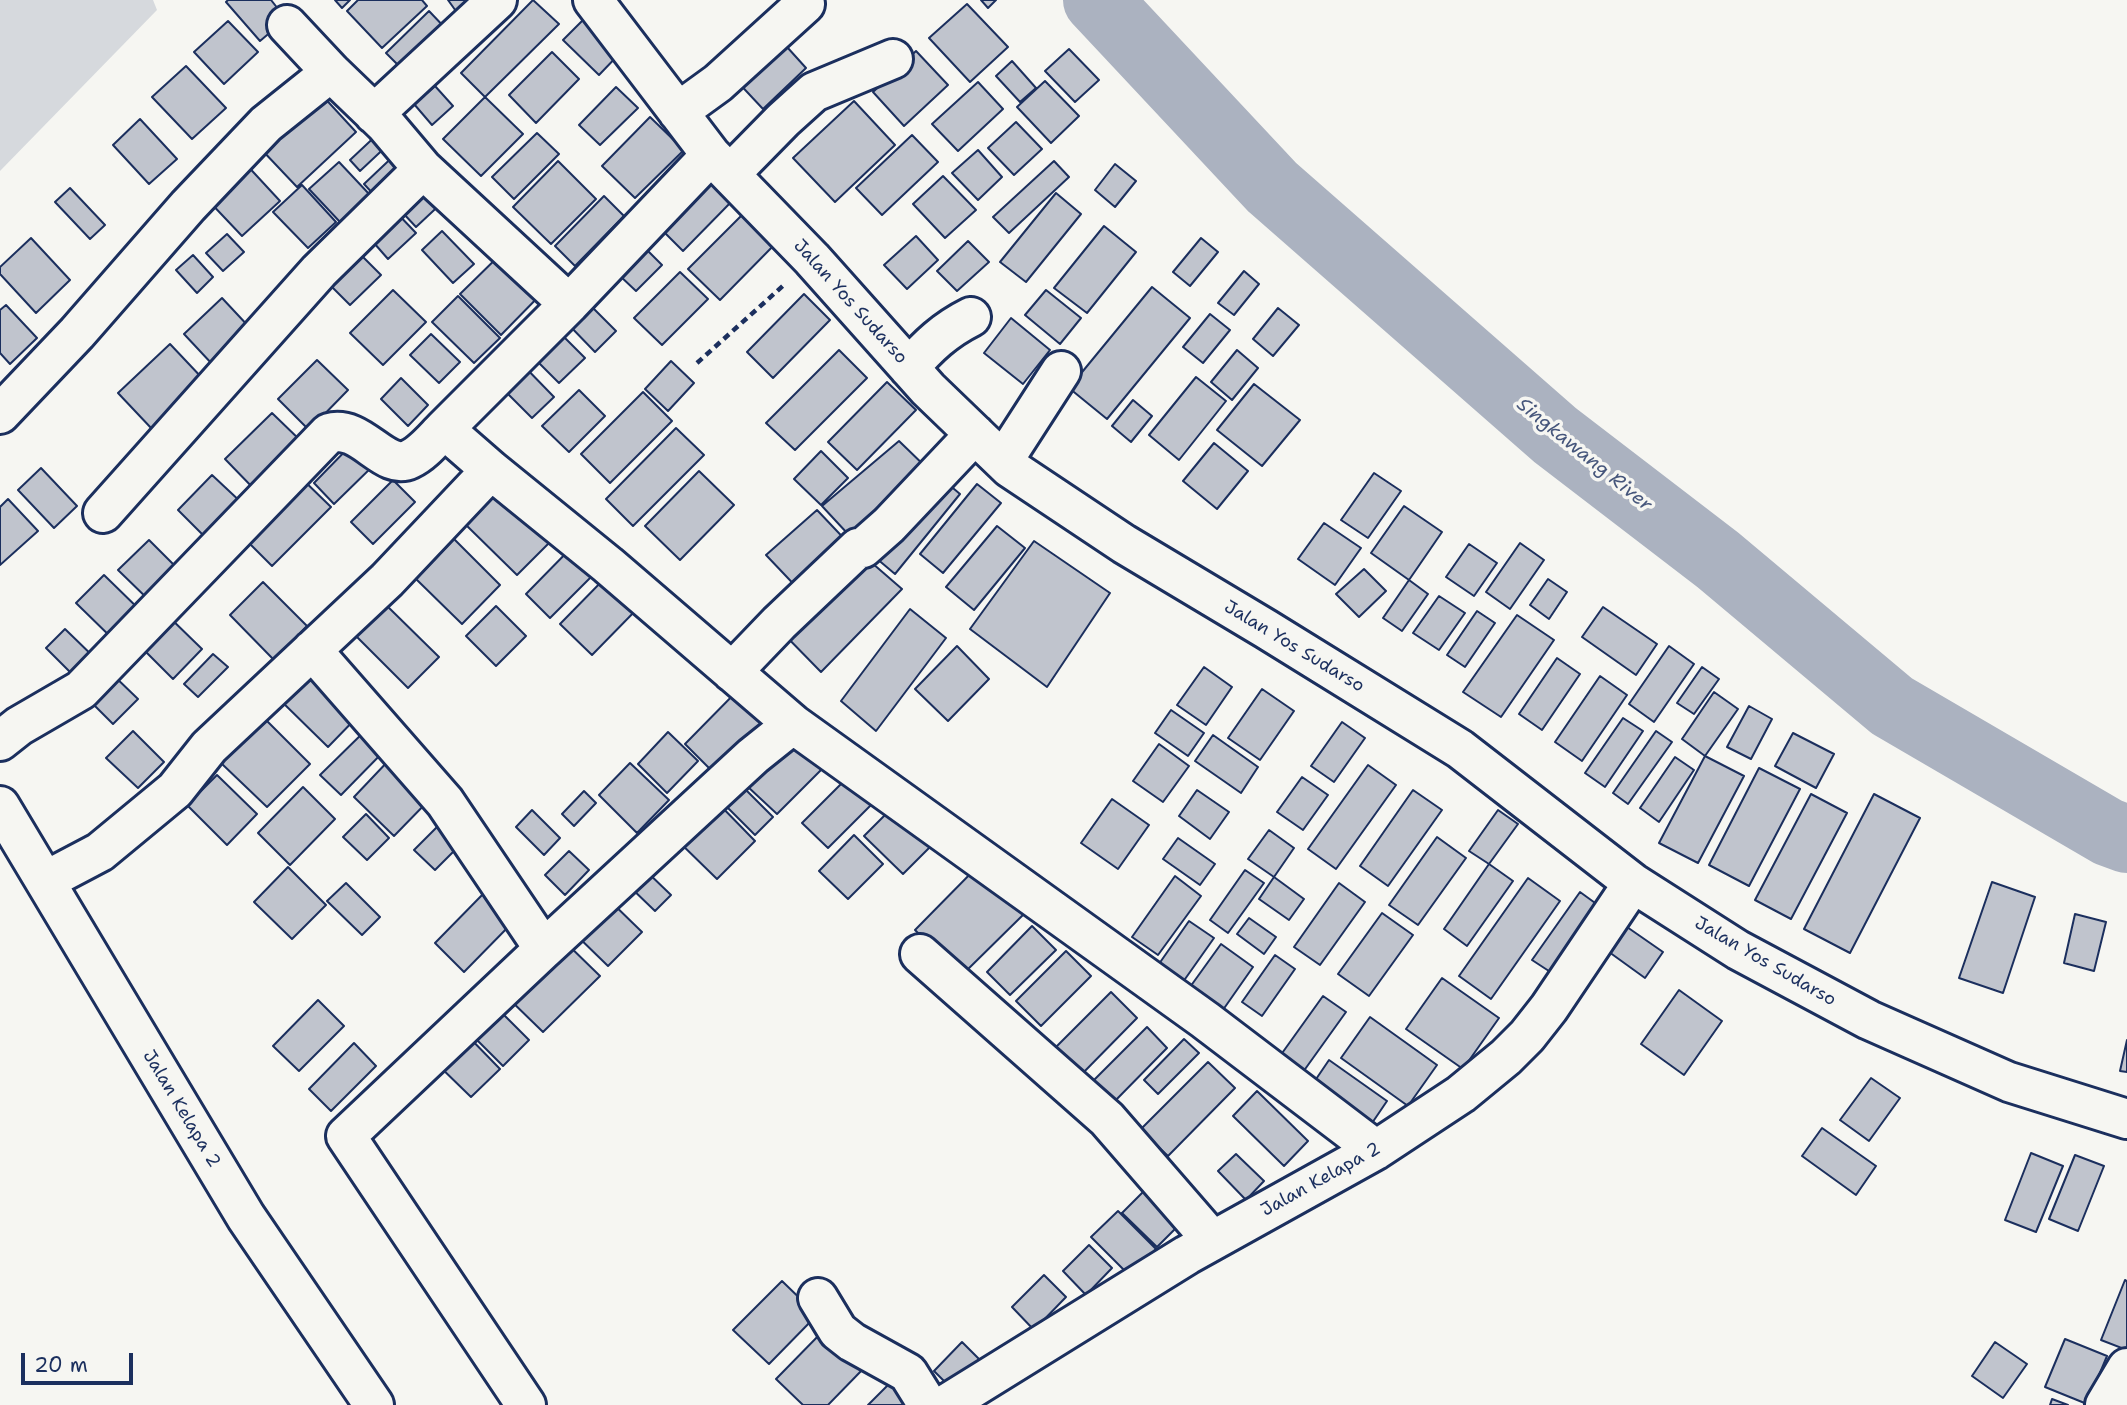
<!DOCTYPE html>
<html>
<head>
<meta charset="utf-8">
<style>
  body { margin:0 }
  #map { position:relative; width:2127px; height:1405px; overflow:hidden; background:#f6f6f2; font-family:"Shantell Sans",sans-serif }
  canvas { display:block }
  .scale { position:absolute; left:21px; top:1353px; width:112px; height:32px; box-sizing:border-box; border:4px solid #1b2f5e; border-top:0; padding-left:9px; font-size:21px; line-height:24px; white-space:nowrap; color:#1b2f5e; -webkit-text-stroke:5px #f6f6f2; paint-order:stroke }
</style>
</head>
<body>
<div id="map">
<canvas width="2127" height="1405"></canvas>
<div class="scale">20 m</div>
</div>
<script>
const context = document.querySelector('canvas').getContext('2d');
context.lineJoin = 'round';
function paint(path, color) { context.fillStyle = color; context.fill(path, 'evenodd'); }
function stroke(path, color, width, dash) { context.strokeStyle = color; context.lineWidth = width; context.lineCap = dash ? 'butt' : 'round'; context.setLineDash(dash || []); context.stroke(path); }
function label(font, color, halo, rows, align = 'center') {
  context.font = font + ' "Shantell Sans",sans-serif'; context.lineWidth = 7; context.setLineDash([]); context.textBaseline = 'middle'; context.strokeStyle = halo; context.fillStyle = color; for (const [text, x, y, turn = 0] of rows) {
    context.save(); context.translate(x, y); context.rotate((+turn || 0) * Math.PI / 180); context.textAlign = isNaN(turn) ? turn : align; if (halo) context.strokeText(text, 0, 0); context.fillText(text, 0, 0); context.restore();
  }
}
paint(new Path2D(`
  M0,0H153L157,10L0,171Z`), '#d6d9dd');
stroke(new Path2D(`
  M1097,0L1272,187L1555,435L1718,560L1892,706L2108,832L2127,839`), '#abb2c0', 68);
const building = new Path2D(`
  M228,0H271L286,19L260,41L226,2Z
  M335,0H350L342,8Z
  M358,0H422L427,6L382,48L347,11Z
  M448,0H477L458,14Z
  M533,0L559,24L485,97L461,73Z
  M981,0H996L988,8Z
  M967,4L1008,47L970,82L929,38Z
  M429,11L448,31L406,73L386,53Z
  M588,15L623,50L599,75L563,40Z
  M228,21L258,52L224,84L194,52Z
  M778,37L806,68L763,109L734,78Z
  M1069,49L1099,80L1075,102L1045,71Z
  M916,51L948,85L904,126L873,92Z
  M552,52L579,79L536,123L509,95Z
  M1012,61L1036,88L1020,102L996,76Z
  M186,66L226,108L192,139L152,97Z
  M1045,81L1079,116L1051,143L1017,107Z
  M978,82L1003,109L958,151L932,124Z
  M435,86L453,106L432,125L414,104Z
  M616,87L638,108L600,145L579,125Z
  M320,93L356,132L297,187L260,148Z
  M485,97L523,134L481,176L443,139Z
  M854,101L895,145L835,202L793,158Z
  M650,117L684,150L635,198L602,166Z
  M140,119L177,159L149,184L113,145Z
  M1016,122L1042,149L1014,175L988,148Z
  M382,130L392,141L360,171L350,160Z
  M537,133L559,154L514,199L492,177Z
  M912,135L938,162L882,215L856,188Z
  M401,149L414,162L377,198L364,184Z
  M978,150L1002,177L978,200L952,173Z
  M243,161L280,201L242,236L205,197Z
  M558,161L596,199L551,244L513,207Z
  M1054,161L1069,177L1009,233L993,217Z
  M339,162L370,195L340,222L309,189Z
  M1115,164L1136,181L1115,207L1095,190Z
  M710,173L735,198L683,251L657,225Z
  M943,176L976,210L945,238L913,204Z
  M434,184L447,198L416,227L403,213Z
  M302,185L336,222L308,248L273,212Z
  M70,188L105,225L90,239L55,202Z
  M1056,193L1081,214L1026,282L1000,262Z
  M604,196L624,216L575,266L555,246Z
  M748,209L780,239L720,300L688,269Z
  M394,210L416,233L388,259L367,235Z
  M1104,226L1136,252L1087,313L1054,288Z
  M442,231L474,264L453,283L422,250Z
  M227,234L244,252L223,271L206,253Z
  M916,236L938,260L907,289L884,265Z
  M31,238L70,280L36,313L0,274V267Z
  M1201,238L1218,252L1190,286L1173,272Z
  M968,241L989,262L957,291L937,271Z
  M351,245L381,275L350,305L321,276Z
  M507,248L547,288L501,335L460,294Z
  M645,248L662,265L636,291L619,275Z
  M193,255L213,277L197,293L176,270Z
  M1244,271L1259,284L1234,315L1218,303Z
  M680,272L708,299L662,345L634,318Z
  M1152,287L1190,318L1107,419L1069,388Z
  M393,290L426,322L383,365L350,333Z
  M1046,290L1081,318L1060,344L1025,315Z
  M804,294L830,320L773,378L747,352Z
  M458,296L500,338L474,363L432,322Z
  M222,298L251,329L213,365L184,334Z
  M587,302L616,331L595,352L567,323Z
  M6,305L37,338L10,364L0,353V310Z
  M1278,308L1299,325L1273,356L1253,339Z
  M1210,314L1230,330L1203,363L1183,347Z
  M1011,318L1050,350L1023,384L984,353Z
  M558,331L585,358L559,383L532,356Z
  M431,334L460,362L439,383L410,355Z
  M170,344L204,380L152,429L118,393Z
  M839,350L867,378L795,450L766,423Z
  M1237,350L1258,368L1232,400L1211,382Z
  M317,360L348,390L309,430L278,399Z
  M519,361L554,397L532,418L497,383Z
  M671,361L694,383L668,411L645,389Z
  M1196,377L1226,401L1179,460L1149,435Z
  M401,378L428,405L408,426L381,399Z
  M887,382L916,410L857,470L828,442Z
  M1254,384L1300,420L1262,466L1217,430Z
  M579,390L605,416L569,452L542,426Z
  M643,392L672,421L610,483L581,454Z
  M1133,400L1152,416L1131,442L1112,426Z
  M272,413L303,443L256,491L225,459Z
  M676,428L704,455L633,526L606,499Z
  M355,441L377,462L334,504L314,483Z
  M899,441L932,473L860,547L822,506Z
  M1214,443L1248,471L1217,509L1183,481Z
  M821,451L848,478L821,505L794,479Z
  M41,468L77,506L54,528L18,490Z
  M699,471L734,505L680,560L645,526Z
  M295,472L331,507L272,566L237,531Z
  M1374,473L1401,491L1368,538L1341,520Z
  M212,475L244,505L209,541L178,510Z
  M941,478L960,494L895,574L876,558Z
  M393,480L415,502L373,544L351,522Z
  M977,484L1001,503L943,573L920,554Z
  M501,485L554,538L517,575L464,523Z
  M8,499L38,531L0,565V507Z
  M1404,506L1442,532L1409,580L1371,553Z
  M817,510L853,548L804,595L766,555Z
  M1324,523L1361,548L1335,585L1298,559Z
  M997,526L1025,548L974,610L946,587Z
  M454,539L500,585L462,624L416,579Z
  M149,540L183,574L153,604L118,570Z
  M1034,541L1110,593L1047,687L970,629Z
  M1520,543L1544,560L1510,609L1486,592Z
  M575,544L599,569L550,618L526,594Z
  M1469,544L1497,563L1474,596L1446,577Z
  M857,550L902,589L821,672L777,627Z
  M1364,569L1386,591L1359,617L1336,594Z
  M104,575L146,616L118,644L76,603Z
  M607,576L639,607L592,655L560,624Z
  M1548,579L1567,592L1549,619L1530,605Z
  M1409,580L1428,594L1402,631L1383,618Z
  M263,582L307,626L274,660L230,615Z
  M1439,596L1465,613L1439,650L1413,633Z
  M383,602L439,657L408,688L353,633Z
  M496,606L526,636L496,666L466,636Z
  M1603,607L1657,644L1636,675L1582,637Z
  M910,609L946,638L876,731L841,701Z
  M1477,611L1495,623L1465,667L1447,655Z
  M165,613L202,649L173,679L136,642Z
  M1517,615L1554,640L1501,717L1463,692Z
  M65,629L101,664L81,683L46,648Z
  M957,646L989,679L948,721L915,689Z
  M1669,646L1694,664L1654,722L1629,704Z
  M213,654L228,667L198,697L184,684Z
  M1557,658L1580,674L1542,730L1519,714Z
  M312,663L362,712L328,747L278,698Z
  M1204,667L1232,687L1206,725L1177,705Z
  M1702,667L1719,679L1694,714L1677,703Z
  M110,672L138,699L113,724L86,697Z
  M1600,676L1627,695L1582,761L1555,742Z
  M743,685L774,716L715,774L685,744Z
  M1262,689L1294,711L1260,760L1228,738Z
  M1714,692L1738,709L1705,756L1682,739Z
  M1749,706L1772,719L1751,759L1727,747Z
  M1171,710L1204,733L1188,756L1155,733Z
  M1623,718L1643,731L1605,787L1585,773Z
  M265,719L310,764L267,807L221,763Z
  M1342,722L1365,738L1334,782L1311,766Z
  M369,727L389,746L341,795L320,775Z
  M133,731L164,762L138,788L106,758Z
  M1656,731L1672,742L1628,804L1613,793Z
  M668,732L698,761L667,793L638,764Z
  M800,733L830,761L777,814L747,786Z
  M1793,733L1834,754L1816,788L1775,766Z
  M1213,735L1258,767L1241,793L1195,761Z
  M1159,744L1189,766L1163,802L1133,781Z
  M1705,756L1744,776L1698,863L1659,843Z
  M1675,757L1694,770L1659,822L1640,808Z
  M391,758L431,798L394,836L354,797Z
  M630,763L669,800L637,833L599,795Z
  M1368,765L1396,785L1336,869L1308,849Z
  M1759,768L1800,789L1749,886L1709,865Z
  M852,773L878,798L828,848L802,823Z
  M217,775L257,814L227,845L187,805Z
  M1302,777L1328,795L1303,830L1277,812Z
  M742,786L773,817L755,835L724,804Z
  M303,787L335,819L290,865L258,833Z
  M1197,790L1229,812L1210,839L1179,816Z
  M1413,790L1442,810L1388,886L1360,866Z
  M584,791L596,803L574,826L562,814Z
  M1811,794L1847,813L1791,919L1755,900Z
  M1874,794L1920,818L1850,953L1804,929Z
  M714,799L755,841L717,879L675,838Z
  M1112,799L1149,825L1118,869L1081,843Z
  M897,803L936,841L903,874L864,836Z
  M532,810L560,838L544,855L516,827Z
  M1498,810L1518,824L1489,864L1469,851Z
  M366,814L389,838L367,860L343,837Z
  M443,821L463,842L435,870L414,850Z
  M1269,830L1294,848L1274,877L1248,859Z
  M854,835L883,864L848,899L819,871Z
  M1437,837L1466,858L1418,925L1389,905Z
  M1178,838L1215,864L1200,885L1163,859Z
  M569,851L589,870L565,895L545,875Z
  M1489,864L1513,881L1467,946L1444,929Z
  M979,865L1026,912L961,976L915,930Z
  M288,867L326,905L292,939L254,902Z
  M643,868L671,895L655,911L627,884Z
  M1245,870L1264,883L1228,933L1210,920Z
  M1175,876L1201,896L1158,955L1132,937Z
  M1274,877L1304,899L1289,920L1259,899Z
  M1528,878L1560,901L1491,999L1459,976Z
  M1992,882L2035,897L2003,993L1959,978Z
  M346,883L380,917L362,935L327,901Z
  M1339,883L1365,902L1320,965L1294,947Z
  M485,892L515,920L464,972L435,943Z
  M1580,892L1602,908L1555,975L1532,960Z
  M605,896L642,932L608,966L571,930Z
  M1382,913L1413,935L1369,996L1338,974Z
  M2075,914L2106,922L2094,971L2064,963Z
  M1249,918L1276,937L1264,954L1237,934Z
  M1189,921L1214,938L1178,989L1154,971Z
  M1032,926L1056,950L1010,995L987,972Z
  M1627,927L1663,952L1645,978L1609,952Z
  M562,939L600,976L543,1032L505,995Z
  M1221,944L1253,967L1218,1017L1185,994Z
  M1066,951L1091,976L1041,1026L1016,1001Z
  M1275,955L1295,969L1262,1016L1242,1002Z
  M1442,978L1499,1018L1463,1069L1406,1029Z
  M1679,990L1722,1021L1684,1075L1641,1044Z
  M1111,992L1137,1018L1079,1077L1052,1051Z
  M1323,996L1346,1012L1303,1072L1280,1056Z
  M318,1000L344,1026L299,1071L273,1046Z
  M492,1003L529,1040L503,1066L466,1029Z
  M1370,1017L1437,1065L1408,1106L1341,1058Z
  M1147,1027L1167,1048L1111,1105L1089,1085Z
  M463,1031L500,1069L471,1097L433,1060Z
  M1184,1039L1199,1053L1158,1094L1144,1080Z
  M2127,1040V1072L2120,1071Z
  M354,1043L376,1066L331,1111L309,1089Z
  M1329,1060L1387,1101L1368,1129L1310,1088Z
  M1208,1062L1235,1088L1168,1156L1140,1130Z
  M1871,1078L1900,1098L1869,1141L1840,1120Z
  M1257,1091L1308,1141L1284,1166L1233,1116Z
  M1822,1128L1876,1166L1856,1195L1802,1156Z
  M2031,1153L2063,1166L2036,1232L2005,1220Z
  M1236,1154L1264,1181L1246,1200L1218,1171Z
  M2075,1155L2104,1166L2078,1231L2049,1219Z
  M1154,1181L1188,1216L1157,1247L1122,1213Z
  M1118,1211L1156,1249L1130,1276L1091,1237Z
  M1089,1245L1112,1268L1086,1295L1063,1271Z
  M1044,1275L1066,1297L1034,1330L1012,1307Z
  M2125,1280L2127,1281V1350L2101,1340Z
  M782,1281L817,1315L769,1364L733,1330Z
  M825,1329L864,1368L828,1405H803L776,1379Z
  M2065,1339L2107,1356L2087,1404L2045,1387Z
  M962,1342L985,1365L956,1393L934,1371Z
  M1995,1342L2027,1364L2003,1398L1972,1376Z
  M893,1380L914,1405H868Z
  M2052,1399L2068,1405H2050Z`);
paint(building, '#c0c4cd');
stroke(building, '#1b2f5e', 2);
const minor = new Path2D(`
  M593,0L711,155L812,259L928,389L1010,468L1124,544L1266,629L1460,749L1633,883L1738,950L1869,1020L2009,1082L2127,1119
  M287,25L331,72L385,124L423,169L569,304L444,429L491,470L608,565L793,724
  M678,112L718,83L805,4
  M374,114L497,0
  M730,174L783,120L814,92L893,59
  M569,304L711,155
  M909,368C928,346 945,330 971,317
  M0,414L77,333L188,206L266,124L331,72
  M1003,461L1061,371
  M103,513L319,271L423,169
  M312,650L445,802L544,949L753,756L793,724L1205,1020L1376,1150
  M732,672L779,623L858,548H863L889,525L975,434
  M0,741L19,726L81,690L329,433C362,424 384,472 410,459C423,453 434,439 444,429
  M0,806L246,1217L374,1405
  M45,881L100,852L175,790L209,747L387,580L491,470
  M920,954L1107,1119L1212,1240
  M818,1298L838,1331L852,1342L908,1373L928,1405
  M526,1405L346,1136L544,949
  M945,1405L1187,1255L1376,1150L1461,1094L1506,1057L1527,1036L1549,1008L1633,883
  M2105,1405L2127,1368`);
stroke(minor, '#1b2f5e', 44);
stroke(new Path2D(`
  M697,363L785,284`), '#1b2f5e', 4.5, [7, 5]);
stroke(minor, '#f6f6f2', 38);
label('18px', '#1b2f5e', '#f6f6f2', [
  ["Jalan Yos Sudarso",850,302,48],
  ["Jalan Yos Sudarso",1294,647,31],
  ["Jalan Yos Sudarso",1765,962,30],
  ["Jalan Kelapa 2",181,1109,59],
  ["Jalan Kelapa 2",1321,1180,-29]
]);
label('italic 19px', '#46567b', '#f6f6f2', [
  ["Singkawang River",1584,455,39]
]);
</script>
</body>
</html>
